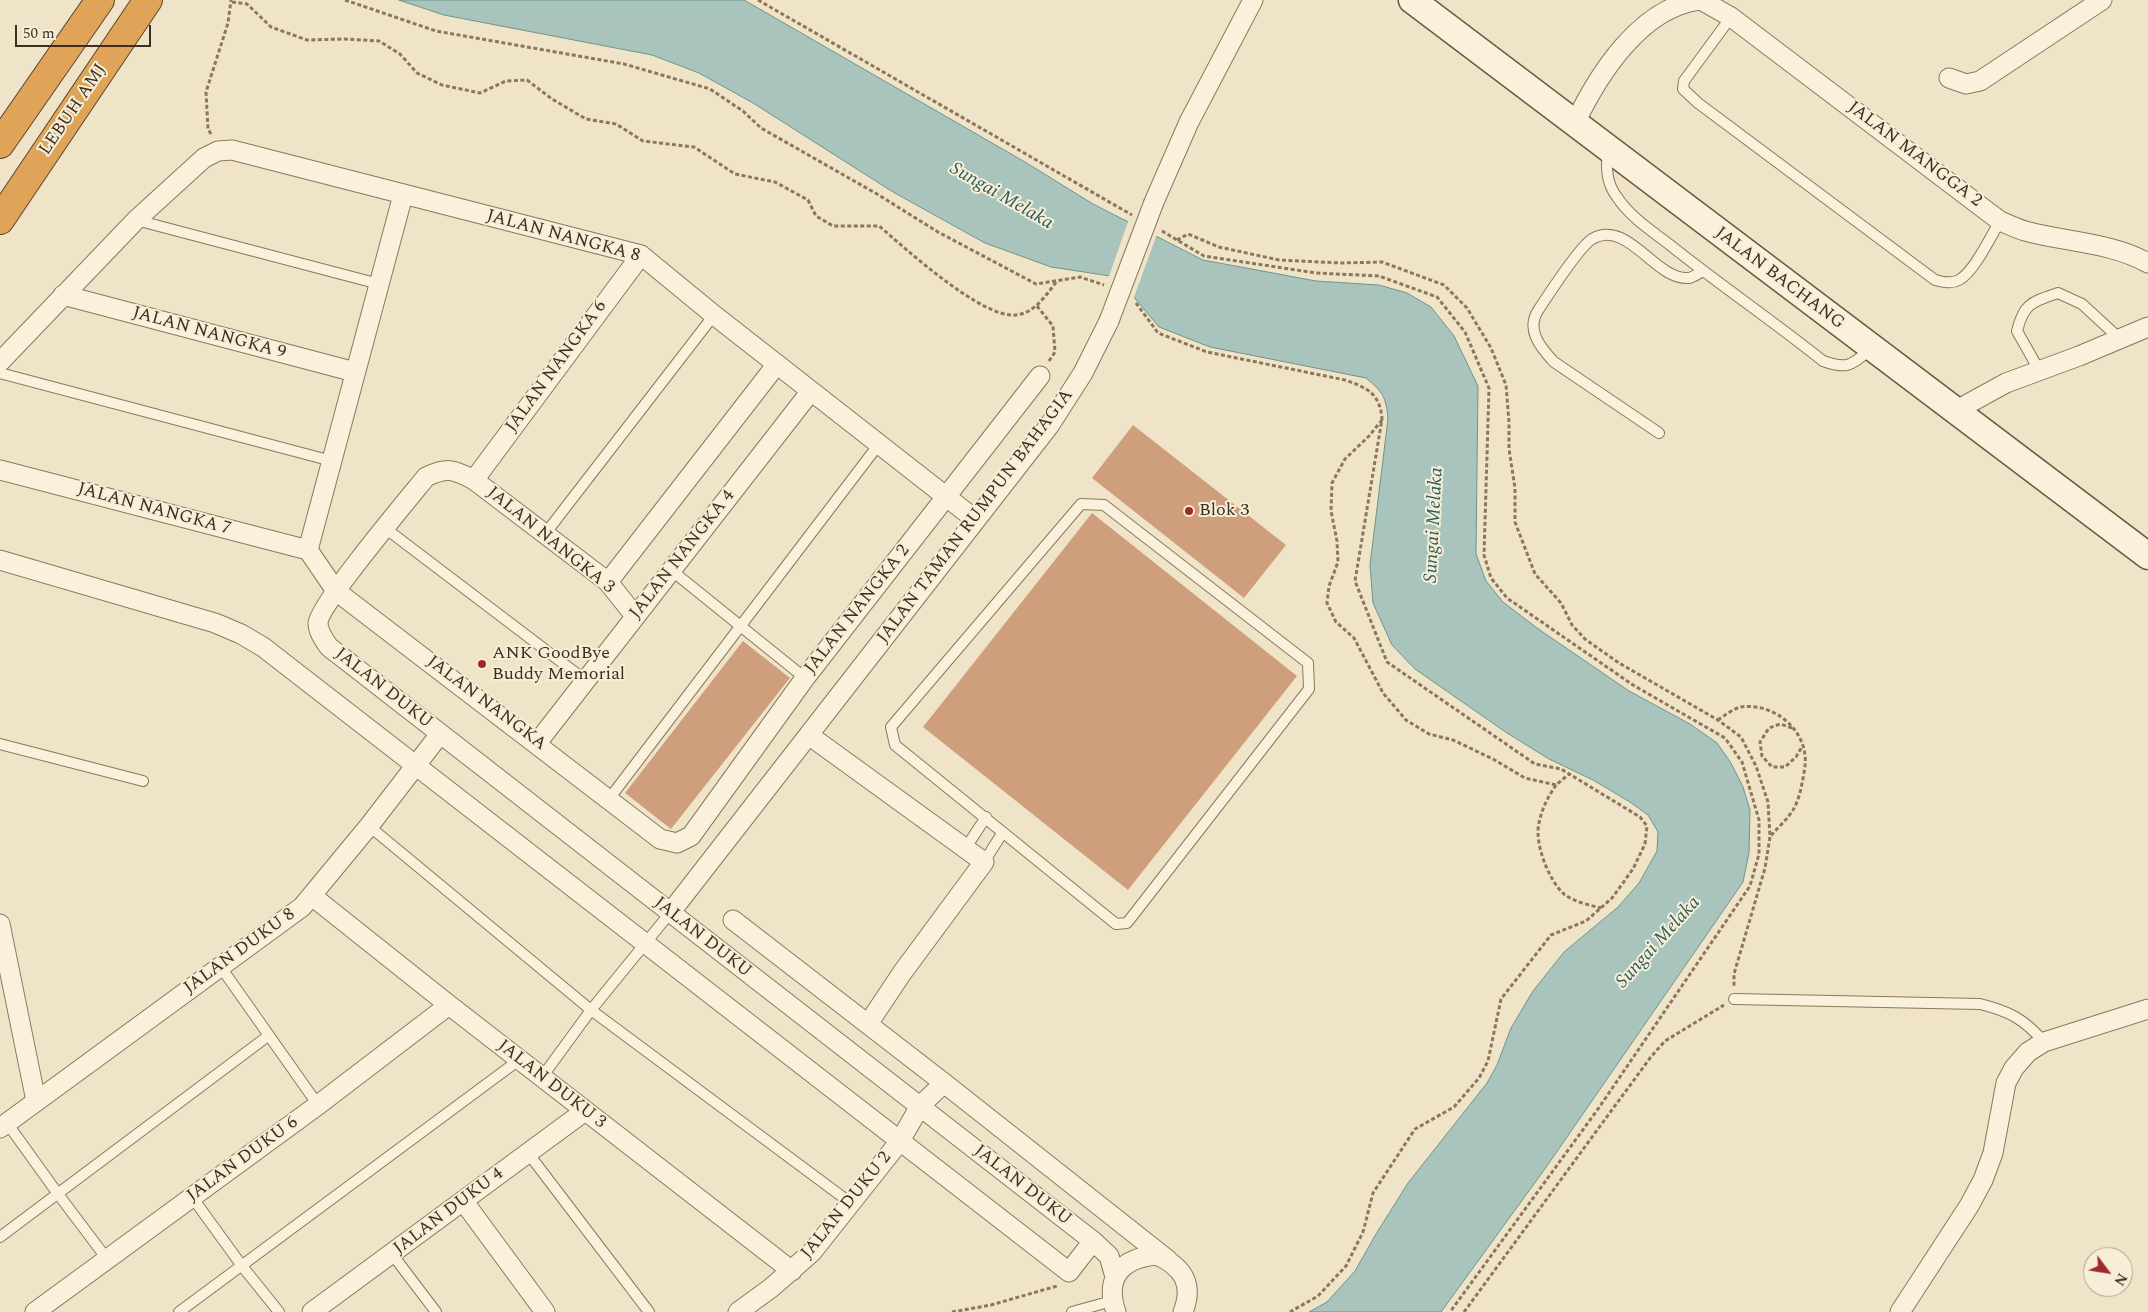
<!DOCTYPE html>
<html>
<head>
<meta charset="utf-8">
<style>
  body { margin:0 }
  #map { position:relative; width:2148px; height:1312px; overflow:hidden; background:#f0e4c8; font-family:Spectral,serif }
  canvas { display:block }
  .north { position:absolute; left:2083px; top:1247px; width:50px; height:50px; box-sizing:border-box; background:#f7eed8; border:1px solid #ada18e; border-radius:50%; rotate:121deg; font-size:14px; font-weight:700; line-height:20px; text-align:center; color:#3d2e20 }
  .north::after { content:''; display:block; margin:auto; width:18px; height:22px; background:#9e2a2b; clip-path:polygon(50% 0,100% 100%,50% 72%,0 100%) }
  .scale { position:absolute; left:15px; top:25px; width:136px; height:22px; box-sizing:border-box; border:2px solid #3d2e20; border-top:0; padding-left:6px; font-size:15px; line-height:18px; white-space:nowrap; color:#3d2e20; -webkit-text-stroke:4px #f7eed8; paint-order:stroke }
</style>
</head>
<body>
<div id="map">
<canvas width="2148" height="1312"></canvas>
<div class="north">N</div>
<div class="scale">50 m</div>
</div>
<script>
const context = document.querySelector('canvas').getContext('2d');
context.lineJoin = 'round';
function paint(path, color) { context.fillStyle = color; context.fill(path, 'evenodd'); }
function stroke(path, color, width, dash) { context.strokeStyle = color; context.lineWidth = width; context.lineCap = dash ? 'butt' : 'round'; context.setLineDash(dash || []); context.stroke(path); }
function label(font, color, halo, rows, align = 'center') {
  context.font = font + ' Spectral,serif'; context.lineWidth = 4; context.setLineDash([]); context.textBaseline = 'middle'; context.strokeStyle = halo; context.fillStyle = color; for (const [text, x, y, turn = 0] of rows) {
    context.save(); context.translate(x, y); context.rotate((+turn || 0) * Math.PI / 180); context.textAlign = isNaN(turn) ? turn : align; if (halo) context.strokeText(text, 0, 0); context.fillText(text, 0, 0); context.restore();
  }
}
const water = new Path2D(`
  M399,0H744L1025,162L1093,204L1203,260L1316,281L1379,285L1407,293L1431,307L1454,336L1478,386L1476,554L1486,581L1503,602L1537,628L1629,691L1690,724L1717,743L1731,763L1743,787L1750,810L1749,853L1743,882L1547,1166L1441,1312H1309L1327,1302L1355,1271L1376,1234L1408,1183L1487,1083L1497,1065L1511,1028L1533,991L1564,952L1618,907L1639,883L1657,851L1658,832L1648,815L1630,802L1593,780L1549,759L1507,733L1415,669L1392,645L1373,603L1370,565L1388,419C1386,397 1383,392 1366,378L1210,347L1159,327L1117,277L1051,267L985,243L893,192L753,103L699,73L652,55L444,15Z`);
paint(water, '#a9c4bc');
stroke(water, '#6f938a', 1);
paint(new Path2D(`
  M1129,219L1157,234L1133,300L1116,280L1108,279Z`), '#f0e4c8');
paint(new Path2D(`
  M1133,425L1286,545L1244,598L1092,478Z
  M1092,513L1297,676L1128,890L923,727Z
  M743,641L790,678L671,829L625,793Z`), '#cf9f7d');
const lane = new Path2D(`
  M1731,17L1684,81L1683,89L1698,103L1935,280C1943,282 1951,284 1959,280C1974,272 1991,236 2000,221
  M1608,150C1606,167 1606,183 1617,197C1630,217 1652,231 1670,245C1720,285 1773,321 1823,361C1848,370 1851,365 1871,349
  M136,220L379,284
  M2039,370L2017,331C2024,303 2032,302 2058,293L2082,304L2120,339
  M0,373L332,461
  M1659,433L1554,362C1540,347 1525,329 1539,309C1549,294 1579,247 1592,239C1628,218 1655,281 1689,278C1694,277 1699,273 1703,271
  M1081,504L1104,505L1308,663L1309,689L1127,923L1116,924L895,745L891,727Z
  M385,528L585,680
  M545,534L714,315
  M671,570L805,678
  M0,744L143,781
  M609,799L879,444
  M369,826L591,1010L852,1204
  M965,849L986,817
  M984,862L1003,832
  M220,966L318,1105
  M1734,999L1980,1004C2009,1011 2024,1019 2044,1042
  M542,1077L591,1010L670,913
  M7,1123L58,1194L107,1259
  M528,1153L649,1312
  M192,1197L242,1266L279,1312
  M0,1237L268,1036
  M392,1254L436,1312
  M179,1312L519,1060
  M1072,1312L1112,1301`);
const street = new Path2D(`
  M1701,0L1731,17L2000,221C2010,225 2019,230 2029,232C2068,242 2112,243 2148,263
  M1949,78L1966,84L1980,81L2102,0
  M1575,123C1598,75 1640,8 1699,0
  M1154,202L1189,122L1253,0
  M63,295L355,372
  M0,362L136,220L204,158L218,151L232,150L641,255L714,315L976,520
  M1955,411L2006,383L2079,356L2148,327
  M0,470L308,550
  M474,480L641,255
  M308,550L336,591L660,839L677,843L691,836L805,678L1040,376
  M308,550L403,195
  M0,560L215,623L241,634L263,647L1069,1272L1093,1241
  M608,582L777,364
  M635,616L608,582L474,480C453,469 447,467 426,477C409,498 319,605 318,623C318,632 324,640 329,647L1093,1241L1109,1256L1115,1277
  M810,736L984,862L902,973L868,1024
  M537,743L811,391
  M312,896L449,1005L792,1271
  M670,913L1049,426L1083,373L1109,321
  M733,920L944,1083L1168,1260
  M0,924L36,1101
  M0,1128L302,907L369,826L440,734
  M464,1202L545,1312
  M35,1312L318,1105L449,1005
  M312,1312L585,1111
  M738,1312L771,1288L812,1252L900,1141L920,1106L944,1083
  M1116,1312C1104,1277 1122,1258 1157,1255C1183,1267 1194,1284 1183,1312
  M1900,1312L1969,1206L1983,1180L1993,1153L2006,1083L2014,1068L2028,1052L2044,1042L2148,1009`);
const secondary = new Path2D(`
  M1412,0L2148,556`);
const highway = new Path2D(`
  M0,144L100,0
  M0,220L148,0`);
stroke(lane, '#8d765c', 12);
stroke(street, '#8d765c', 21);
stroke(secondary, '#6f573f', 29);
stroke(highway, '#5b4430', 30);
stroke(new Path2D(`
  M345,0L436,31L624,64L710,89L743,111L761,128L877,194L938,232L1036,284L1080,277L1104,285
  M758,0L1132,215
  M232,2L247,4L271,27L307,40L344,39L379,41L400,54L417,73L442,85L480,93L506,81L527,80L552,99L586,119L616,124L643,141L694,147L735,174L775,182L808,200L816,216L833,226H879C905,248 982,319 1016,315C1035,313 1046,295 1057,281
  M211,134L208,129L206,92L228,23L231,0
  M1162,231L1204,256L1316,273L1379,276L1437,297L1465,332L1489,388L1484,555L1491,578L1507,598L1633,685L1725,738L1742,762L1759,820V854L1750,886L1598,1109L1450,1312
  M1177,240L1188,234L1219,247L1279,260L1341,263L1382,262L1444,285L1467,308L1491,348L1506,385L1509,422V449L1515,488V522L1535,574L1561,603L1572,625L1585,639L1619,663L1718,720L1741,737L1756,766L1768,802L1770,837L1765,868L1734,974V987
  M1136,303L1158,333L1207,352L1345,380C1368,388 1380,394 1382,419L1355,581L1387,662L1535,764L1561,769L1640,817L1647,826L1645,844L1633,869L1612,898L1586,921L1551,935L1501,999L1488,1061L1479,1078L1454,1107L1415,1129L1373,1193L1363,1232L1346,1266L1318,1296L1290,1312
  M1037,306L1053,326L1055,352L1049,361
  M1382,420L1369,436L1345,459L1332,483L1331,511L1337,541L1338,562L1329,586L1327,603L1336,622L1354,638L1383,693L1406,720L1429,734L1453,740L1493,759L1525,778L1556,785L1569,774
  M1718,720C1724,716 1734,708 1741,707C1774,702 1809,731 1805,766C1803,779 1800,799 1793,810C1787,820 1777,828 1770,837
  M1792,728L1780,724L1769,728L1760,742L1762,756L1772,767H1785L1796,757L1803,745
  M1556,785C1548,797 1542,808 1539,823C1534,843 1549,881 1564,894C1574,902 1589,905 1601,908
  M952,1312L991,1305L1057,1286
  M1464,1312L1650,1058L1665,1041L1724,1005`), '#8d765c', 3, [4, 2.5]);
stroke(lane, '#faf1dc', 10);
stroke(street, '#faf1dc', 19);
stroke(secondary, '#faf1dc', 26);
stroke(highway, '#e0a458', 28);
const streetBridge = new Path2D(`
  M1109,321L1154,202`);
stroke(streetBridge, '#8d765c', 21, []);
stroke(streetBridge, '#faf1dc', 19);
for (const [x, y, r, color] of [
  [1189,511,5,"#9e2a2b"],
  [482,664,5,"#9e2a2b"]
]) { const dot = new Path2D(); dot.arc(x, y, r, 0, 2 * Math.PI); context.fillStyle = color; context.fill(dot); stroke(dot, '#f7eed8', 2); }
label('18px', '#3d2e20', '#f7eed8', [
  ["LEBUH AMJ",74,110,-56],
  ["JALAN MANGGA 2",1914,155,37],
  ["JALAN NANGKA 8",563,237,15],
  ["JALAN BACHANG",1779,279,37],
  ["JALAN NANGKA 9",209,334,15],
  ["JALAN NANGKA 6",557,367,-54],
  ["JALAN NANGKA 7",154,510,15],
  ["JALAN TAMAN RUMPUN BAHAGIA",976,517,-53],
  ["JALAN NANGKA 3",550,541,39],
  ["JALAN NANGKA 4",683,555,-52],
  ["JALAN NANGKA 2",858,610,-52],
  ["JALAN DUKU",383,689,38],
  ["JALAN NANGKA",486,704,37],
  ["JALAN DUKU",702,938,38],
  ["JALAN DUKU 8",240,952,-36],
  ["JALAN DUKU 3",551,1085,38],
  ["JALAN DUKU 6",243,1160,-36],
  ["JALAN DUKU",1022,1186,38],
  ["JALAN DUKU 2",847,1206,-51],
  ["JALAN DUKU 4",449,1212,-37]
]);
label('18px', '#3d2e20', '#f7eed8', [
  ["Blok 3",1199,511],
  ["ANK GoodBye",492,654],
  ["Buddy Memorial",492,675]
], 'left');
label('italic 19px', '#2f5d5a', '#f7eed8', [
  ["Sungai Melaka",1001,197,30],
  ["Sungai Melaka",1435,525,-87],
  ["Sungai Melaka",1659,943,-48]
]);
</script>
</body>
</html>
